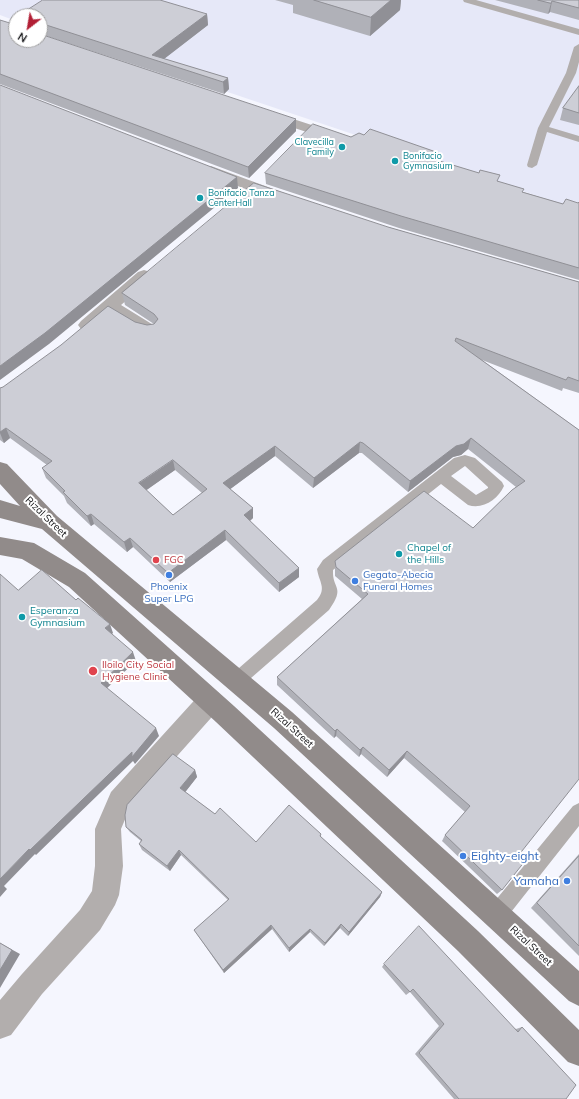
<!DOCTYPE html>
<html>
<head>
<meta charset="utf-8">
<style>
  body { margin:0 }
  #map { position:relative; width:579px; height:1099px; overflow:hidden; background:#f5f6fe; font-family:Mulish,sans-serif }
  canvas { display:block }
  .north { position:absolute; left:8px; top:8px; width:40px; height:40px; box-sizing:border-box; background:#fff; border:1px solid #9f9fa0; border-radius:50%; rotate:211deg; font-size:11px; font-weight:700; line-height:16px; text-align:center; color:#0f0f12 }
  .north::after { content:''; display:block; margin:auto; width:14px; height:18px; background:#b21f35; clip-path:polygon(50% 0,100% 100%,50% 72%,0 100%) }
</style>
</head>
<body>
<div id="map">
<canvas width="579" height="1099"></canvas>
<div class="north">N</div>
</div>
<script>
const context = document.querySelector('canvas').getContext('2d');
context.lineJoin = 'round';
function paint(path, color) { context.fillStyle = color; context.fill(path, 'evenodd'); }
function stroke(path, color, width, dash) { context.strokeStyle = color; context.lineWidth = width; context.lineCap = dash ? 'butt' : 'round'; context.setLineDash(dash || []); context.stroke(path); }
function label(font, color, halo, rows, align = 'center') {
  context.font = font + ' Mulish,sans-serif'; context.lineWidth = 4; context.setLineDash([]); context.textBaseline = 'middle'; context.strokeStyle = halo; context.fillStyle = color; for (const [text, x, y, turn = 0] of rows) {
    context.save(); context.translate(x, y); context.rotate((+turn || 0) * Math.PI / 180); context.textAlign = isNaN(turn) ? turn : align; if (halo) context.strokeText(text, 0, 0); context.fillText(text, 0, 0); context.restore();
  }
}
paint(new Path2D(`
  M0,0H579V210L40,29V16H16V21L0,15Z`), '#e6e8f8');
paint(new Path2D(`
  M463,0H476L579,29V35L464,2Z
  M579,44V62L576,73L549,127L579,136V142L547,132L537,165L532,168L528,167L527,165L538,128L566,73L574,47Z
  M465,455L475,458L502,482L504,486C498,499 483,510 468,505L441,484L333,570C332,590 346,586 329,610L243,685L237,688L231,685L229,680L231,675L317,600C327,588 319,582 317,569L323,560L454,458ZM465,466L488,487V488L476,495L451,476Z
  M579,803V826L504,921L497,924L490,921L487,914L490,907L573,806Z`), '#b2aead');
paint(new Path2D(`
  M269,111L342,135L344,138L342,141L337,142L264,118L262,115L264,112Z
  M211,166L284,193L286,196L284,199L278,201L272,199L206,174L203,171L206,168Z
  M144,270L150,272L153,276L150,280L121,305L155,326L158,330L155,334C140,339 123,323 110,315C101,323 94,333 81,329L78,325L81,321L138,272Z
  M210,689L219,693L222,701L219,709L129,810L121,829L123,866L119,895L115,905L100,930L42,994L11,1035L0,1039V1000L22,974L80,910L92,891L95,866V829L111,792L201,693Z`), '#b2aead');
paint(new Path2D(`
  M0,462L7,464L57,516L292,712L579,971V1006L569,1001L274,728L42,529L0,518V500L20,506L0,484Z
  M0,537L34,543L85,573L234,706L478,931L579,1030V1066L568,1062L458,951L216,722L69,587L22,559L0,555Z`), '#918b8a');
paint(new Path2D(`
  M275,0H401L400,10L370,36L293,13V5Z
  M495,0H579V20L550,12L548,14Z
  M207,14L208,25L164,59L228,78L229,89L224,94L40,34V16Z
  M0,20L16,40L296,119V131L249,178L0,84Z
  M579,86V125L560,120L563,108Z
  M364,135L439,153L438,161L499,182L523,192L563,204L578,203L579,202V280L399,228L266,184L265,173L351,137Z
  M388,227L579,282V393L563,388L562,391L482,360L579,430L518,856L502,890L497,894L442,841L445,835L465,812L404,758L387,777L361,754L359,757L336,736L334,738L277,685V677L362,599L335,576V561L473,528L516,487L468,449L461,455L453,457L408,492L362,453H359L313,488L275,456L230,489L253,508V518L250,521L299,568V577L279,592L226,540L170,582L133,547L127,552L94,524L91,526L67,503L64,496L46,478L42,468L47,465L10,438L4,443L0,440V388L3,387L135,322L147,325L154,324L125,305L122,293ZM175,470L202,493L173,515L146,490Z
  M195,770L197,777L185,792L215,814L256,842L321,834V837L382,892L380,897L348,936L340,928L324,946L310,932L289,952L272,929L224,973L194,930L228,900L181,855L170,871L142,850L139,844L141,841L130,832L126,827Z
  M579,854V956L531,908Z
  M384,964L516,1029L522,1027L566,1099H454L415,1054L439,1026L410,992L406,995L382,967Z`), '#b0b1b8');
paint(new Path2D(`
  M391,0H401L400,10L370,36L371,17Z
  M552,1L550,12L548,14L551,3Z
  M207,14L208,25L160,62L152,55Z
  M228,78L229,89L224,94L223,82Z
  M296,119V131L249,178L248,167Z
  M439,153L437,164L433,159Z
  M237,177L238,188L49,344L0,380V366Z
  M6,428L10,438L4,443L0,433V432Z
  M471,438L468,449L461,455L453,457L408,492L410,481L456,446Z
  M360,442L359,453L313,488L314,478Z
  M275,446V456L225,493L223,483Z
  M173,460L175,470L141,494L139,483Z
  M253,508V518L245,525L244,515Z
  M91,514L94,524L91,526L87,516Z
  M225,530L226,540L170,582L168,573Z
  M130,538L133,547L127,552L124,542Z
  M299,568V577L279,592V583Z
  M110,624L113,633L109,637L105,628Z
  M133,652L136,661L104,691L101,683Z
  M156,728L159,736L135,764L133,761L36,855L35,854L4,886L7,889L0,897V879L29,849Z
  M337,729L336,736L334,738L335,731Z
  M363,747L361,754L359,757L360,750Z
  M407,751L404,758L387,777L389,770Z
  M195,770L197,777L183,795L180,788Z
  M179,850L181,855L170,871L167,866Z
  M382,892L380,897L348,936L349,932Z
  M341,924L340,928L324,946L325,943Z
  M271,925L272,929L224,973L223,970Z
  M310,929V932L289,952V948Z
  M0,943L20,954L0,988Z`), '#909096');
const building = new Path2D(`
  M43,0H160L207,14L152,55L228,78L223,82L40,23V16H18Z
  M314,0H391L371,17Z
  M538,0H579V8L552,1L551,3Z
  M16,17V40H40V34L296,119L248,167L0,74V20L13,24L15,23V18Z
  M0,85L237,177L45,333L0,366Z
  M579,86V113L563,108Z
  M313,124L351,137L359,133L364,135L370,129L439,153L433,159L479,173L480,170L500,175L497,181L524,189L522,192L563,204L566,199L578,203L579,202V268L401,216L265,173Z
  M254,183L388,227L579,282V381L568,377L566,380L456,338L455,341L579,430V779L518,856L525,861L502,890L445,835L470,806L407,751L389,770L363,747L360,750L337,729L335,731L277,677L368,594L336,567L335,561L424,491L473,528L512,490L525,481L471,438L464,444L456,446L410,481L363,443L360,442L314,478L275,446L223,483L253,508L244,515L299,568L279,583L225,530L168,573L130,538L124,542L91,514L87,516L63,492L65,491L42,468L52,461L6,428L0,432V388L3,387L61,345L108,306L135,322L147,325L154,324L158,319L154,314L122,293ZM173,460L207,489L173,515L139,483Z
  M42,570L76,600L78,598L110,624L105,628L133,652L101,683L156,728L132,757V752L30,850L29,849L0,879V574L18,590Z
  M173,754L195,770L180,788L215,814L220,808L256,842L289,805L321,834L320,836L382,892L349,932L341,924L325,943L310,929L289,948L271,925L223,970L194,930L229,899L179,850L167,866L139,844L142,840L126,827L125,815L127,805Z
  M579,856V946L537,903Z
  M419,926L518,1032L522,1027L576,1085L566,1099H459L419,1053L444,1024L413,989L410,992L384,964Z
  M0,943L12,950L0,970Z`);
paint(building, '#cdced6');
stroke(building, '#909096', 1);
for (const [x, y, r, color] of [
  [342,147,4,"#0f9aa8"],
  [395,161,4,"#0f9aa8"],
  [200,198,4,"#0f9aa8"],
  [399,554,4,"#0f9aa8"],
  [156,560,4,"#e0444e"],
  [169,575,4,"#3f7fe0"],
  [355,581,4,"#3f7fe0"],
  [22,617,4,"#0f9aa8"],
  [93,671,5,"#e0444e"],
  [463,856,4,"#3f7fe0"],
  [567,881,4,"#3f7fe0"]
]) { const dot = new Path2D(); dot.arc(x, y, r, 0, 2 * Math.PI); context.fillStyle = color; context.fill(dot); stroke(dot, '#fff', 1.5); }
label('9px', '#0d838f', '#fff', [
  ["Clavecilla",334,142,"right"],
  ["Family",334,152,"right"],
  ["Bonifacio",403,156],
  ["Gymnasium",403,166],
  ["Bonifacio Tanza",208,193],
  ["CenterHall",208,203]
], 'left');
label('10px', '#0f0f12', '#fff', [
  ["Rizal Street",46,517,44],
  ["Rizal Street",292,728,42],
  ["Rizal Street",531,946,43]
]);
label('10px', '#0d838f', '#fff', [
  ["Chapel of",407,548],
  ["the Hills",407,560],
  ["Esperanza",30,611],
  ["Gymnasium",30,623]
], 'left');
label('10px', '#be3a42', '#fff', [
  ["FGC",164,560],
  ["Iloilo City Social",102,665],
  ["Hygiene Clinic",102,677]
], 'left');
label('10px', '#366cbe', '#fff', [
  ["Gegato-Abecia",363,575],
  ["Funeral Homes",363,587],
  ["Phoenix",169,587,"center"],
  ["Super LPG",169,599,"center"]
], 'left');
label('12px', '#366cbe', '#fff', [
  ["Eighty-eight",471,856],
  ["Yamaha",559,881,"right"]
], 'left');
</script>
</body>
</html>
